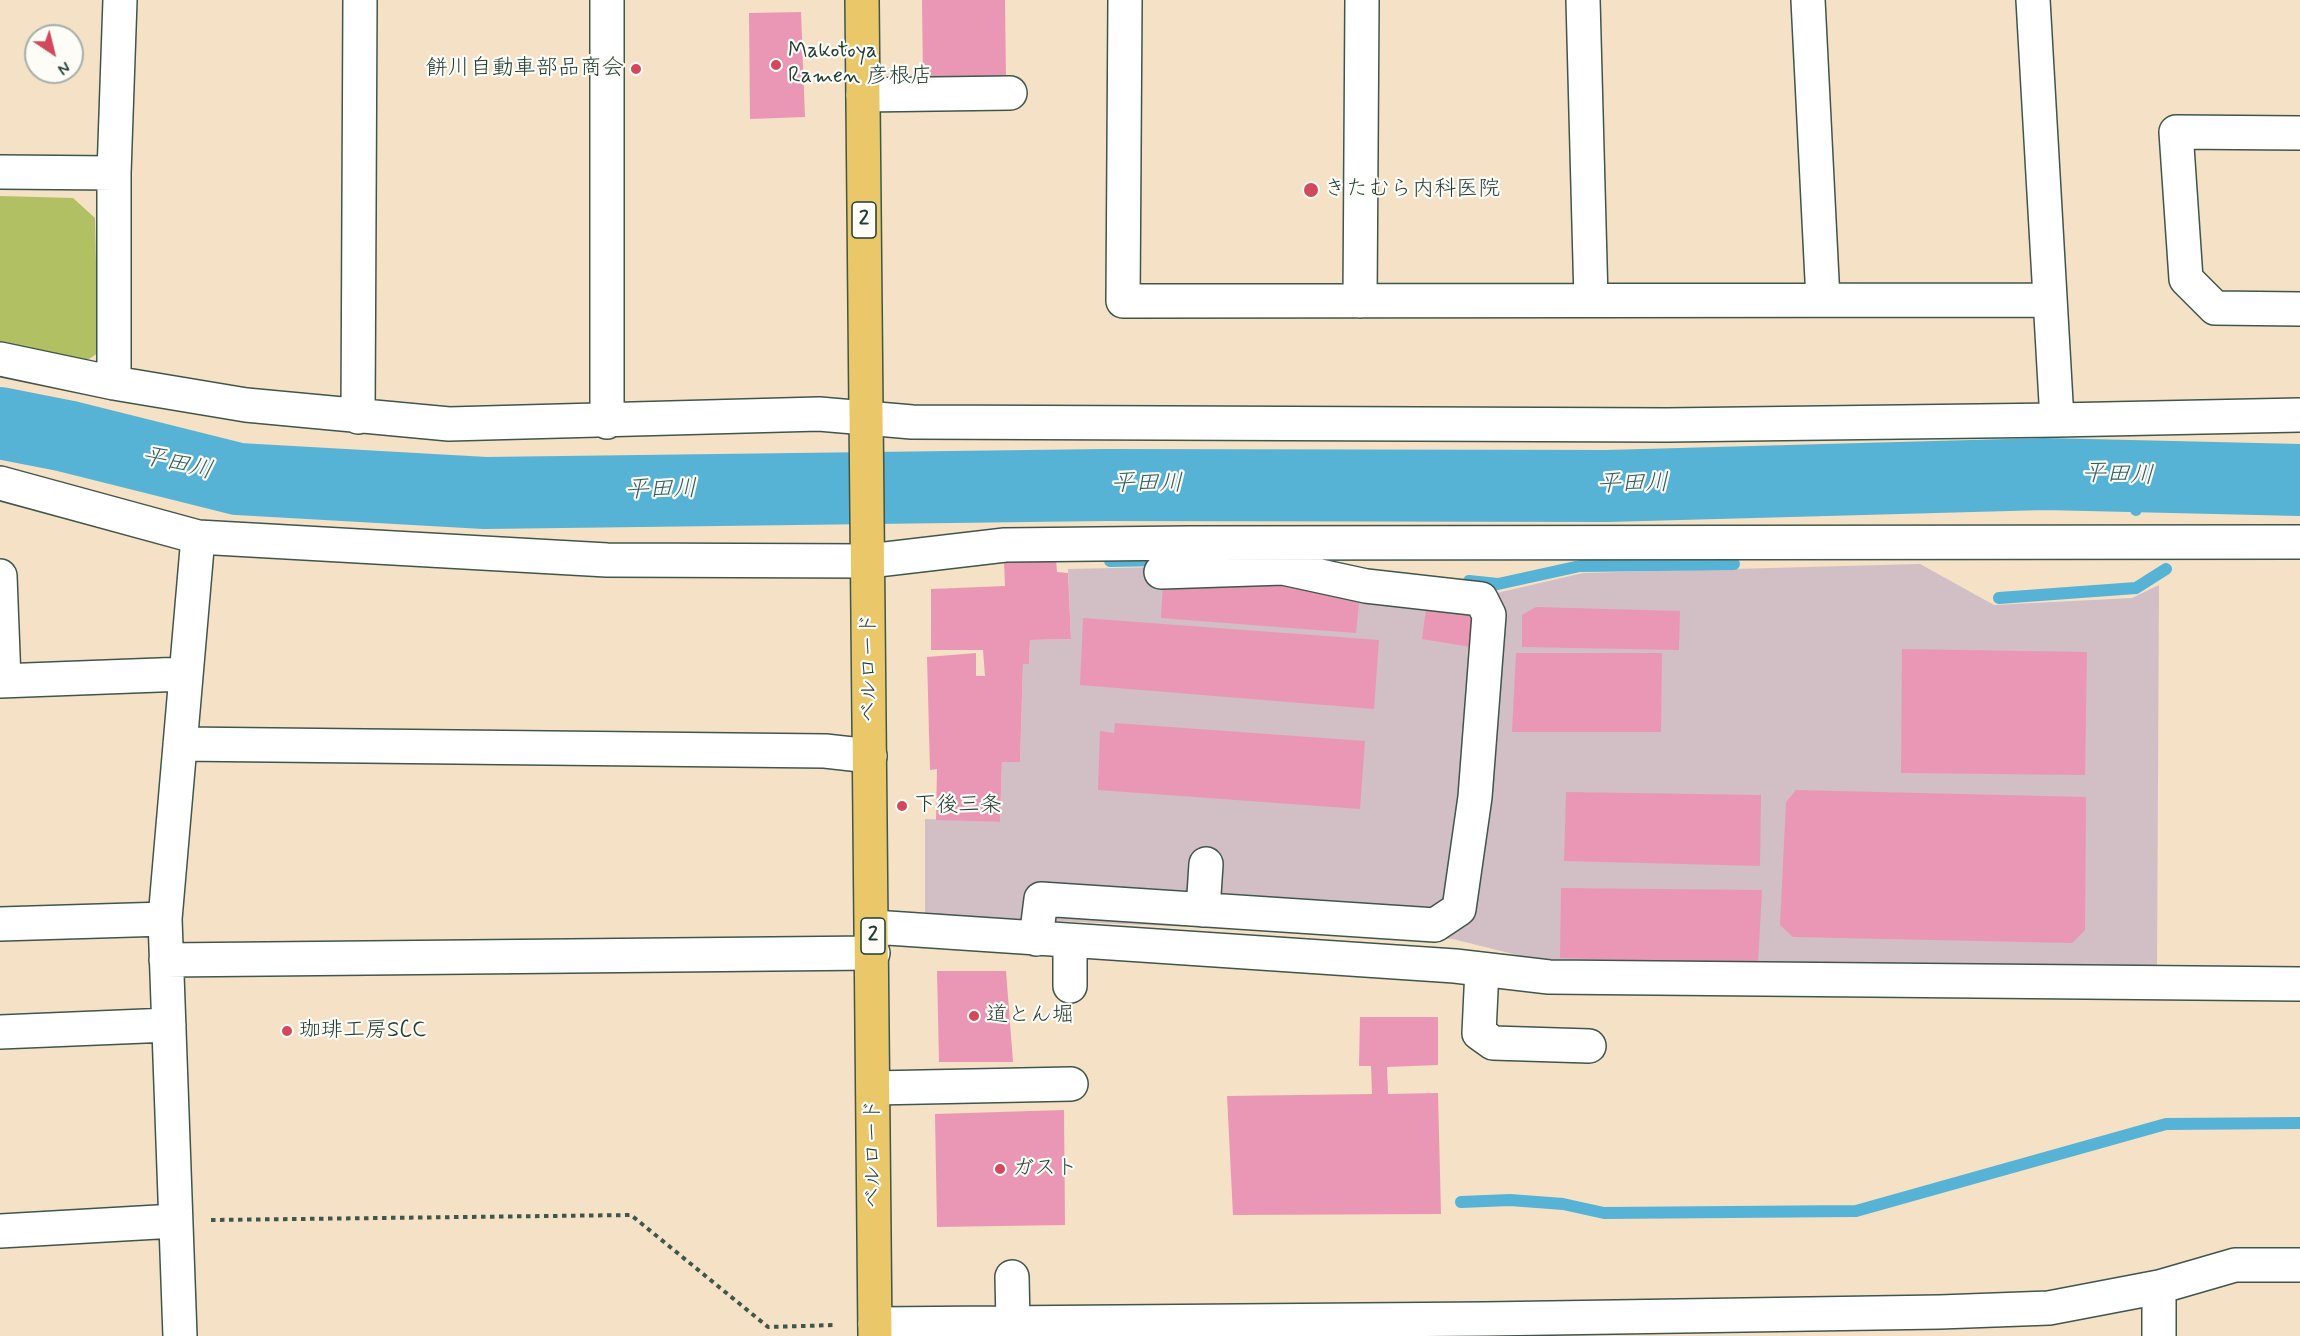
<!DOCTYPE html>
<html>
<head>
<meta charset="utf-8">
<style>
  body { margin:0 }
  #map { position:relative; width:2300px; height:1336px; overflow:hidden; background:#f4e1c6; font-family:Mynerve,sans-serif }
  canvas { display:block }
  .north { position:absolute; left:24px; top:24px; width:60px; height:60px; box-sizing:border-box; background:#fdfcf7; border:2px solid #a4b0a9; border-radius:50%; rotate:145deg; font-size:16px; font-weight:700; line-height:24px; text-align:center; color:#1f3d34 }
  .north::after { content:''; display:block; margin:auto; width:21px; height:27px; background:#d1495b; clip-path:polygon(50% 0,100% 100%,50% 72%,0 100%) }
</style>
</head>
<body>
<div id="map">
<canvas width="2300" height="1336"></canvas>
<div class="north">N</div>
</div>
<script>
const context = document.querySelector('canvas').getContext('2d');
context.lineJoin = 'round';
function paint(path, color) { context.fillStyle = color; context.fill(path, 'evenodd'); }
function stroke(path, color, width, dash) { context.strokeStyle = color; context.lineWidth = width; context.lineCap = dash ? 'butt' : 'round'; context.setLineDash(dash || []); context.stroke(path); }
function label(font, color, halo, rows, align = 'center') {
  context.font = font + ' Mynerve,"Klee One",sans-serif'; context.lineWidth = 4.5; context.setLineDash([]); context.textBaseline = 'middle'; context.strokeStyle = halo; context.fillStyle = color; for (const [text, x, y, turn = 0] of rows) {
    context.save(); context.translate(x, y); context.rotate((+turn || 0) * Math.PI / 180); context.textAlign = isNaN(turn) ? turn : align; if (halo) context.strokeText(text, 0, 0); context.fillText(text, 0, 0); context.restore();
  }
}
paint(new Path2D(`
  M1299,564L1497,593L1583,573L1920,564L1994,605L2132,598L2159,585L2157,969L1549,963L1453,939L925,915V819L1000,822L1002,762L1020,761L1023,664H1029L1030,640L1071,639L1068,569Z`), '#d2bec5');
paint(new Path2D(`
  M0,196L73,198L95,218L98,353L86,361L0,345Z`), '#b0c062');
stroke(new Path2D(`
  M2136,476V510
  M1110,561L1162,560
  M1469,581L1498,584L1580,566L1734,564
  M1999,598L2136,588L2166,569
  M1461,1202L1510,1200L1563,1204L1604,1213L1856,1211L2166,1124L2300,1123`), '#57b3d5', 12);
stroke(new Path2D(`
  M0,423L66,436L238,479L485,493L1106,485L1607,486L2045,474L2300,480`), '#57b3d5', 72);
paint(new Path2D(`
  M922,0H1005L1006,80H923Z
  M801,12L805,117L750,119L749,13Z
  M1004,559H1056L1057,572L1068,573L1071,639L1030,640L1029,664H1023L1020,762H1002L1000,822L936,820L937,769L930,770L927,657L976,653V676H985L983,650H931V589L1005,586Z
  M1280,578L1359,603L1356,633L1161,618L1163,583Z
  M1536,607L1680,611L1679,650L1522,647V615Z
  M1426,609L1476,613L1477,648L1422,639Z
  M1083,618L1379,640L1374,709L1080,685Z
  M1902,649L2087,652L2085,775L1901,773Z
  M1516,653H1662L1661,732H1512Z
  M1115,723L1365,741L1360,809L1098,790L1100,731L1114,733Z
  M1796,790L2086,797L2085,930L2072,943L1793,937L1780,925L1786,802Z
  M1566,792L1761,795L1760,866L1564,861Z
  M1561,888L1762,890L1758,964L1560,958Z
  M937,971H1006L1013,1062H939Z
  M1360,1017H1438V1065L1387,1067L1388,1094L1438,1093L1441,1214L1233,1215L1227,1096L1372,1094L1371,1066H1359Z
  M1064,1110L1065,1225L937,1227L935,1114Z`), '#ea97b6');
const minor = new Path2D(`
  M607,0V422
  M1125,0L1123,301L2049,300
  M1583,0L1591,300
  M1808,0L1823,300
  M863,95L1010,93
  M2300,133L2176,132L2186,279L2215,308L2300,309
  M0,172L114,173
  M1360,301L1362,0
  M0,359L114,383L246,405L449,424L819,414L912,422L1667,425L2057,420L2033,0
  M114,383V173L120,0
  M358,417L360,0
  M2057,420L2300,415
  M0,483L198,537L607,560L869,561L1005,545L1189,543L2300,542
  M0,576L4,681
  M0,681L185,674
  M180,744L825,751L870,756
  M1203,910L1206,864
  M0,924L165,919
  M873,927L1455,966L1549,977L2300,984
  M1036,939L1041,899L1435,925L1459,909L1475,797L1489,615L1481,599L1366,586L1283,568L1161,572
  M166,960L873,953
  M1482,969L1479,1033L1493,1043L1589,1046
  M1070,986V941
  M0,1032L169,1025
  M874,1088L1071,1084
  M0,1231L175,1221
  M1012,1277L1013,1323
  M2159,1287V1336
  M875,1324L1485,1319L1940,1312L2049,1308L2159,1287L2235,1265H2300
  M180,1336L165,919L198,537`);
const major = new Path2D(`
  M862,0L875,1336`);
stroke(minor, '#3f564a', 36);
stroke(major, '#3f564a', 36);
stroke(new Path2D(`
  M211,1220L631,1215L768,1327L836,1325`), '#3f564a', 4, [4.5, 4.5]);
stroke(minor, '#fff', 33);
stroke(major, '#eac769', 33);
for (const [x, y, r, color] of [
  [776,65,6,"#d1495b"],
  [636,69,6,"#d1495b"],
  [1311,190,8,"#d1495b"],
  [902,806,6,"#d1495b"],
  [974,1016,6,"#d1495b"],
  [287,1031,6,"#d1495b"],
  [1000,1169,6,"#d1495b"]
]) { const dot = new Path2D(); dot.arc(x, y, r, 0, 2 * Math.PI); context.fillStyle = color; context.fill(dot); stroke(dot, '#fdfcf7', 2); }
for (const [x, y, w] of [
  [864,220,24],
  [873,936,24]
]) { const box = new Path2D(); box.roundRect(x - w / 2, y - 18, w, 36, 4.5); context.fillStyle = '#fdfcf7'; context.fill(box); stroke(box, '#1f3d34', 1.5); }
label('bold 21px', '#1f3d34', null, [
  ["2",864,220],
  ["2",873,936]
]);
label('22px', '#1f3d34', '#fdfcf7', [
  ["Makotoya",788,52],
  ["Ramen 彦根店",788,77],
  ["餅川自動車部品商会",624,69,"right"],
  ["きたむら内科医院",1324,190],
  ["下後三条",914,806],
  ["道とん堀",986,1016],
  ["珈琲工房SCC",299,1031],
  ["ガスト",1012,1169]
], 'left');
label('22px', '#1f3d34', '#fdfcf7', [
  ["ベルロード",870,668,-90],
  ["ベルロード",874,1154,-90]
]);
label('italic 24px', '#306064', '#fdfcf7', [
  ["平田川",177,465,13],
  ["平田川",2118,476,2],
  ["平田川",1147,485],
  ["平田川",1633,485,-1],
  ["平田川",661,491,-1]
]);
</script>
</body>
</html>
